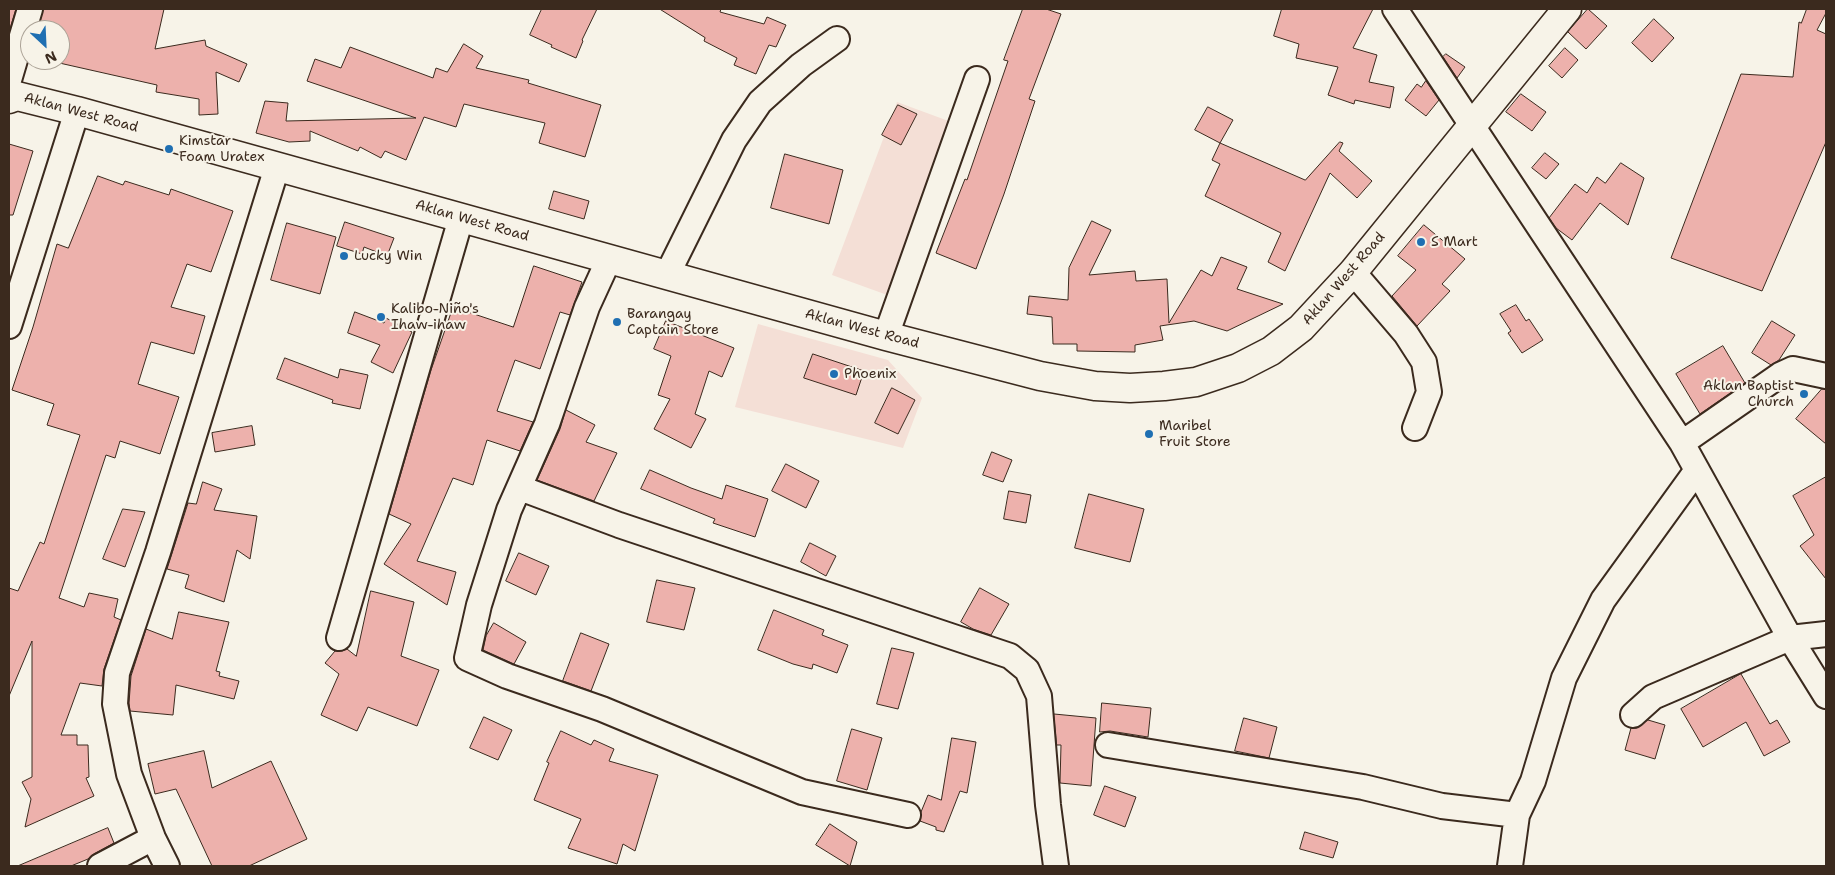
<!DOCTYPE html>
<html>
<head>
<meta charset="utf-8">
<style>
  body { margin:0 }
  #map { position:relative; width:1835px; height:875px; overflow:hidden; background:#f7f3e8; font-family:"Shantell Sans",sans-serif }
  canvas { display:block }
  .frame { position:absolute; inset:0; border:10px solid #3b2a1e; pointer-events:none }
  .north { position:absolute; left:20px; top:20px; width:50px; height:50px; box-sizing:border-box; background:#f7f3e8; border:1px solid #aca397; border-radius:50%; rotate:155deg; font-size:14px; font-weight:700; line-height:20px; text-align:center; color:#3b2a1e }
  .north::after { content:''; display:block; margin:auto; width:18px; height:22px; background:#1f6fb2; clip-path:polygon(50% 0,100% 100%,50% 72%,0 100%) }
</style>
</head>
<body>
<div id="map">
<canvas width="1835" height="875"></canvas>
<div class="frame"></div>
<div class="north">N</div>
</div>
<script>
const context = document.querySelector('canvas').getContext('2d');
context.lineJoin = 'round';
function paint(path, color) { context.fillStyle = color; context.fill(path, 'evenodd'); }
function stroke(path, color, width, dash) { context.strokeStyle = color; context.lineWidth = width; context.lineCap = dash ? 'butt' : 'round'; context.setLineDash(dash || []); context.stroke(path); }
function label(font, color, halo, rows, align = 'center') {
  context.font = font + ' "Shantell Sans",sans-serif'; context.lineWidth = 4; context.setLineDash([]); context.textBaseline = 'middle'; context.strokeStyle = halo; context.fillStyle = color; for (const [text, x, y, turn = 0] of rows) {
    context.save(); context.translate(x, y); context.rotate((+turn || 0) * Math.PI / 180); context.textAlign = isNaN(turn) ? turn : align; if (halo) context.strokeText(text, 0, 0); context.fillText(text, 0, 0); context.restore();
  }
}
paint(new Path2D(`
  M897,102L954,123L890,296L832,275Z
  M758,324L888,360L922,398L903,448L735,407Z`), '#f4dfd6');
const building = new Path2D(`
  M9,9H16L9,32Z
  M43,9H164L155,49L205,40L206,46L247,64L239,82L216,72L218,114L199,115V99L156,92L157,85L46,60H60V30H38Z
  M542,9H597L582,40L583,41L576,58L551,47L552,45L530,35Z
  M660,9H721L720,12L764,24L767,17L786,25L776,47L769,45L756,74L734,65L737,58L704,41L705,38Z
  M1023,9H1046L1061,14L1029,99L1035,101L1004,194L976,269L936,253L965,179L967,180L1008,61L1004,60Z
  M1282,9H1373L1353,48L1377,55L1369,82L1394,87L1390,108L1355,100L1354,104L1328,95L1338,67L1296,58L1299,44L1274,36Z
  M1588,9L1607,26L1586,49L1568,32Z
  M1807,9H1826V13L1817,30L1826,34V142L1762,291L1671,258L1741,74L1793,77L1799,22L1801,23Z
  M1654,19L1674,38L1652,62L1632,43Z
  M464,44L483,56L476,68L529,80L528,83L601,105L585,157L539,143L545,123L464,104L456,127L424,117L406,160L385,151L381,158L360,147L358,151L310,131V141L289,142L256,133L265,101L288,103L286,121L416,118L307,81L315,59L341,68L350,47L433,78L436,68L447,72Z
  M1565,48L1578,60L1562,78L1549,66Z
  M1446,54L1465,67L1457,78L1443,57Z
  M1426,81L1439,100L1426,116L1405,100L1417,84L1421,87Z
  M1521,94L1546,112L1532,131L1506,112Z
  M898,105L917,114L901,145L882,135Z
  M1208,107L1233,120L1220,143L1195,130Z
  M1340,142L1343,143L1339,151L1372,181L1357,198L1330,173L1285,271L1268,262L1281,233L1205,196L1220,164L1212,160L1220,143L1305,180Z
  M9,144L33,151L13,215H9Z
  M1545,153L1559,164L1546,179L1532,168Z
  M785,154L843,170L829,224L771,208Z
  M1621,163L1644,178L1628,225L1600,203L1572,240L1556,228L1549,218L1575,184L1587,193L1597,177L1605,183Z
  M98,176L123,185L125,181L169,195L171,189L233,211L211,272L187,264L171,307L205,316L194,354L151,342L138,384L179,397L160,454L120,441L115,458L106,455L59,598L84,607L89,593L118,599L114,617L121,620L104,669L102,686L80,683L61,735H77V745H88L89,777L86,778L94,796L25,827L31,799L22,782L32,777V641L9,696V588L18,591L40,542L44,544L80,435L47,425L54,404L12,390L33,327L57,244L68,248Z
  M554,191L589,201L584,219L549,209Z
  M1092,221L1111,230L1089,275L1135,271L1136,281L1167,279L1169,323L1201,270L1212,276L1221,257L1247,267L1237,289L1283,304L1227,331L1194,321L1160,326L1163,340L1135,345V352L1077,351V344H1053L1052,317L1027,314L1029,296L1068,300L1069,268Z
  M345,222L394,238L387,256L364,247L362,254L337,246Z
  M287,223L336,237L320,294L271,280Z
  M1424,225L1465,259L1442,284L1450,291L1417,326L1392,296L1416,270L1398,256Z
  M534,266L582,282L570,315L560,312L540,369L515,360L497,411L533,422L520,451L487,440L473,485L453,478L417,561L456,572L447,605L384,564L411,524L389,514L431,370L453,307L513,327Z
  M1516,305L1526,321L1529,319L1543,340L1522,353L1508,333L1511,331L1500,314Z
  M355,312L384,323L386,318L412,332L393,373L371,362L380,345L348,333Z
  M666,321L734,348L722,377L709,371L695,414L706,419L691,448L654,429L670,399L658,395L671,356L654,349Z
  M1772,321L1795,335L1779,360L1771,365L1752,353Z
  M1723,346L1745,383L1700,414L1676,374Z
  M813,354L864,371L856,395L804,378Z
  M285,358L338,378L340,369L368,375L360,409L332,403L333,400L277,379Z
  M892,388L915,400L898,434L875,423Z
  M1822,389H1826V444L1796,419Z
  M566,410L595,425L586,442L617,453L594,501L537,480L560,429Z
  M252,426L255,445L215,452L212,433Z
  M992,452L1012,460L1003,482L983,475Z
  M786,464L819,481L806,508L772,491Z
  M650,470L691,488L722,499L726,485L768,499L755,537L713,523L715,519L641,489Z
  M1826,477V579L1800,546L1814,535L1793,496Z
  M203,482L222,489L214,510L257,516L250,559L237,550L224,602L185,588L189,575L167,569L188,503L196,504Z
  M1009,491L1031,495L1026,523L1004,519Z
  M1089,494L1144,509L1130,562L1075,548Z
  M123,509L145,512L125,567L103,559Z
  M810,543L836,556L826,576L801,562Z
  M519,553L549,566L536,595L506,581Z
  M657,580L695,588L684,630L647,622Z
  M980,588L1009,604L991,635L973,629L961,622Z
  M371,591L414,602L401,656L439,670L417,726L368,707L357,731L321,715L339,674L325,663L335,651H342L347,649L356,656Z
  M774,610L824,630L822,635L848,645L837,673L813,664L812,669L793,664L758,650Z
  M179,612L229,622L216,671L220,672L219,676L239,681L234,699L176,685L173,715L130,711L129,703L131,676L146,629L172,639Z
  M494,623L526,642L514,664L483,650L486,636Z
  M581,633L609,644L591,691L563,681Z
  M892,648L914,653L898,709L877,704Z
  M1741,674L1770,724L1777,720L1790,742L1764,756L1746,722L1703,747L1681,709Z
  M1102,703L1151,708L1148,737L1110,731L1100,732Z
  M1054,714L1096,718L1091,786L1060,783L1061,745H1057Z
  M484,717L512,730L498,760L470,748Z
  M1244,718L1277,727L1269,758L1235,751Z
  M1648,720L1665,725L1655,759L1625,750L1631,728H1636Z
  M852,729L882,738L867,790L837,781Z
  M561,731L591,745L594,740L614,749L609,761L658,775L635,851L623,844L617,864L568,848L581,819L534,800L549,763L547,762Z
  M952,738L976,742L967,793L960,791L944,832L936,830V827L920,821L921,812L928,795L941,800Z
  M204,751L212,788L271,761L307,839L249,866H212L176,789L155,794L148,764Z
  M1105,786L1136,797L1125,827L1094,815Z
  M830,824L857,842L850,866L816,845Z
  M108,828L114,843L94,854L88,859L71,866H18Z
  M1305,832L1338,842L1333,858L1300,849Z`);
paint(building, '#edb1ac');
stroke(building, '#3b2a1e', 1);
const minor = new Path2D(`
  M1395,9L1682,443L1790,638L1826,696
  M9,80L30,9
  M609,259L587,307L547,424L509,510L479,605L467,658L507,676L602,709L802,792L908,815
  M1353,272L1406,334L1424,362L1429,392L1415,428
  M667,275L734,140L760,102L801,65L837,39
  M9,326L77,111
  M886,336L977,79
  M1682,443L1780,375L1793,369L1826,376
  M520,488L619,525L1010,656L1027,670L1039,696L1048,805L1056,866
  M339,638L461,218
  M1633,715L1653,697L1790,638L1826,634
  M1108,745L1363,787L1442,806L1517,815L1533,781L1564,678L1603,600L1697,470
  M100,866L153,838
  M167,866L153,838L129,774L115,704L117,673L158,552L277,167
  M1510,866L1517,815`);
const major = new Path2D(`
  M9,99L17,96L77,111L886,336L1040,376L1095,386L1130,388L1164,386L1196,382L1238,368L1271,351L1301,328L1353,272L1567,9`);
stroke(minor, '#3b2a1e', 28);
stroke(major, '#3b2a1e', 31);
stroke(minor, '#f7f3e8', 24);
stroke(major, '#f7f3e8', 28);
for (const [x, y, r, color] of [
  [169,149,5,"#1f6fb2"],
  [1421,242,5,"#1f6fb2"],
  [344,256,5,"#1f6fb2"],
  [381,317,5,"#1f6fb2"],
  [617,322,5,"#1f6fb2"],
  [834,374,5,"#1f6fb2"],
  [1804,394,5,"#1f6fb2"],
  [1149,434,5,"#1f6fb2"]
]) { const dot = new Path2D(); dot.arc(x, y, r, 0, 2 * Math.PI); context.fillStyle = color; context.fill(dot); stroke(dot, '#f7f3e8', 2); }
label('14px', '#3b2a1e', '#f7f3e8', [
  ["Aklan West Road",81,113,15],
  ["Aklan West Road",472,221,16],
  ["Aklan West Road",1344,279,-49],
  ["Aklan West Road",862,329,15]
]);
label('14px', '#3b2a1e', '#f7f3e8', [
  ["Kimstar",179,141],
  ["Foam Uratex",179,157],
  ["S Mart",1431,242],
  ["Lucky Win",354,256],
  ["Kalibo-Niño's",391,309],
  ["Ihaw-ihaw",391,325],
  ["Barangay",627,314],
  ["Captain Store",627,330],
  ["Phoenix",844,374],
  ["Aklan Baptist",1794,386,"right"],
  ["Church",1794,402,"right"],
  ["Maribel",1159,426],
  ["Fruit Store",1159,442]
], 'left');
</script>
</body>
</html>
